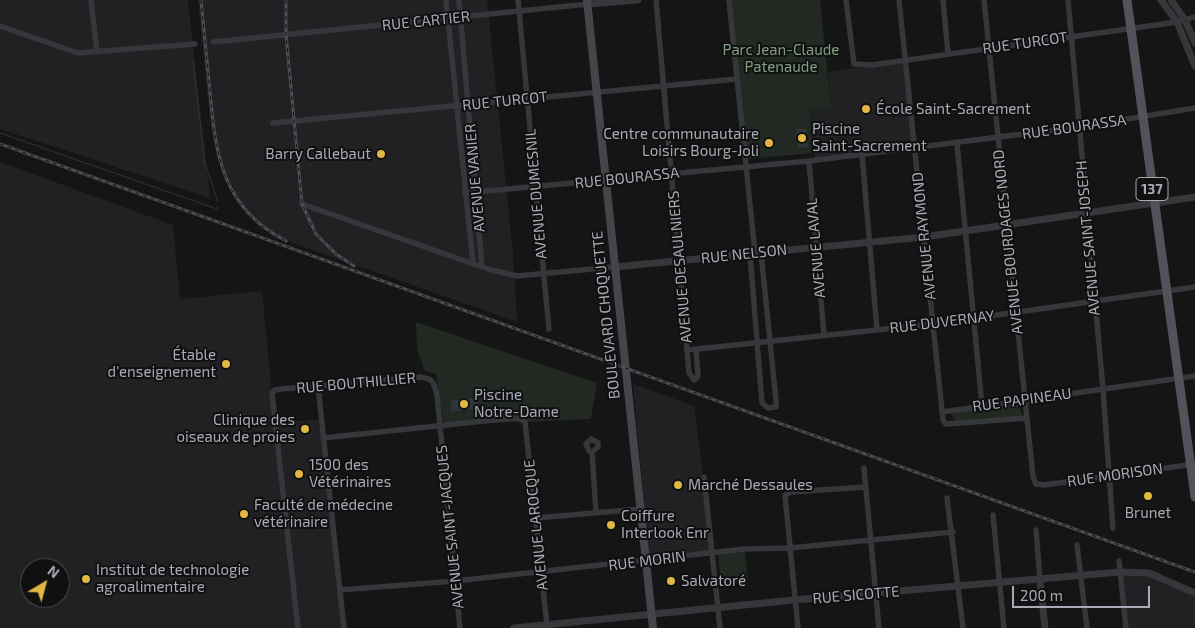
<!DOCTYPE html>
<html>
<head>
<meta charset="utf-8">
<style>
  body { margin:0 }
  #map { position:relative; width:1195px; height:628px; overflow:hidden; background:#151516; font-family:"Exo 2",sans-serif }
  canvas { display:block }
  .north { position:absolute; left:20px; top:558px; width:50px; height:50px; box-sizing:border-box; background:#101011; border:1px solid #4d4e53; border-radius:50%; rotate:37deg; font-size:14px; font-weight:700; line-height:20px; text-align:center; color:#a8abb5 }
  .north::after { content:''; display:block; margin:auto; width:18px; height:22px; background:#e1b742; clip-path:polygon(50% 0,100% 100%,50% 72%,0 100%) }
  .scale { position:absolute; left:1012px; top:586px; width:138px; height:22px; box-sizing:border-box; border:2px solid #a8abb5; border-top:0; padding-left:6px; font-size:15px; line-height:18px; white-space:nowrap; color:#a8abb5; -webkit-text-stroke:4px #101011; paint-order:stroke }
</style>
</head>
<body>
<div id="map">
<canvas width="1195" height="628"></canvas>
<div class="north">N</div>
<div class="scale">200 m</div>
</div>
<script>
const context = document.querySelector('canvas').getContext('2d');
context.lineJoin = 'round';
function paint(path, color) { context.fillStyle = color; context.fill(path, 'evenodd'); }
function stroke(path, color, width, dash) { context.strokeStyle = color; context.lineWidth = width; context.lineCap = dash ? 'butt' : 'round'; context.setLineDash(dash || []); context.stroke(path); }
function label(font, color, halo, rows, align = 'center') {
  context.font = font + ' "Exo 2",sans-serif'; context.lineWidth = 4; context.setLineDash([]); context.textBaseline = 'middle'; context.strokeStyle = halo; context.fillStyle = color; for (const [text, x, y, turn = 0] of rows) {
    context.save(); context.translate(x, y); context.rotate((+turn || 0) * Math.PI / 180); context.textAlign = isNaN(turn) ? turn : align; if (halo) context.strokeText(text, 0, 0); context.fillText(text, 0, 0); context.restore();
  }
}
paint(new Path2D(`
  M0,0H188L210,198L0,129Z
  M198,0H487L513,254L517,322L276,237L244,208L232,191L217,159L210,121Z
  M906,60L915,148L815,160L810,110L831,108L828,72Z
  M0,162L173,225L180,299L262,291L275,423L322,419L344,628H0ZM30,568H60V598H30Z
  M633,384L694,406L713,552L649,560Z
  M1120,572H1141L1195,593V628H1126Z`), '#212123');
paint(new Path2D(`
  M729,0H820L831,108L810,110L813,153L747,159Z
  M416,322L597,383L591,419L444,425L436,374L425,371L417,350Z
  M1019,402L1022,416L955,421L950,412Z
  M745,549L748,583L721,585L718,552Z`), '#212922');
paint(new Path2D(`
  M796,129H806L808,147L798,148Z
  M478,397L479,408L451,412L450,401Z`), '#2e343b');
stroke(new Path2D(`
  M193,62L205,164L218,202
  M0,133L217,209V207`), '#2e343b', 1);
stroke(new Path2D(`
  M91,0L97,52
  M446,0L473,263
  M459,0L482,267
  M518,0L549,329
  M656,0L689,373L694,380L698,376L696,349
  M729,0L755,253
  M846,0L854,64L872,65L1177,22L1195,17
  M899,0L943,420L946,424L1026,418
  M943,0L948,54
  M984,0L1033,477L1036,484L1044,485L1195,464
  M1068,0L1103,389L1113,528
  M0,26L78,53L195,44
  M213,42L588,4
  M273,123L737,79
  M957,143L982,406
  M862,154L877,330
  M809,161L824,335
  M465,193L809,161L1078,127L1195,108
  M302,204L488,269L517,276L614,267
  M750,254L762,403L768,408L776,407V400L761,253
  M688,350L933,324L1195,287
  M318,386L344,628
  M942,412L1195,376
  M323,438L512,418L520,419L525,422L547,625
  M592,452L598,447V443L591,439L586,444L589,451L592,452L596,512
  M864,468L879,628
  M704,477L720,628
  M947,498L963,628
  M993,515L1004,628
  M536,518L640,509
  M1036,530L1040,581
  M1077,545L1087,628
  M1119,561L1126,628
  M340,590L455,581L745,549L790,548L953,532
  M298,628L272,393L275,390L281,389L420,377C433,378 434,383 437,395L460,628
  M798,628L785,495L791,492L865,487`), '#36373b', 5.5);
stroke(new Path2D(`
  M1161,0L1177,22L1195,66
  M1171,0L1185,20L1195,43
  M588,4L638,0
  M614,267L924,237L1195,197
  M1040,581L1045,628
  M514,628L794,600L1120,572L1149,573L1195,593`), '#36373b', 7);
stroke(new Path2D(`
  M587,0L653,628`), '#44454b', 8);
stroke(new Path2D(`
  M1127,0L1195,497`), '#52535a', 9);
const rail = new Path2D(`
  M201,0C204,31 207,61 210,92C216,156 222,208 286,241
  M286,0V35L302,204L316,234L336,254L354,266
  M0,144L1195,572`);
stroke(rail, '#4d4e54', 3);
stroke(rail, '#101011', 1, [4]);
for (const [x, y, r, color] of [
  [866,109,5,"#e1b742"],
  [802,138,5,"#e1b742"],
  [769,143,5,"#e1b742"],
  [381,154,5,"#e1b742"],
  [226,364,5,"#e1b742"],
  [464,404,5,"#e1b742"],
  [305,429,5,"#e1b742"],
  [299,474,5,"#e1b742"],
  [678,485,5,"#e1b742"],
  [1148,496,5,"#e1b742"],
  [244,514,5,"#e1b742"],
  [611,525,5,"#e1b742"],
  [86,579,5,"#e1b742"],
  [671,581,5,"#e1b742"]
]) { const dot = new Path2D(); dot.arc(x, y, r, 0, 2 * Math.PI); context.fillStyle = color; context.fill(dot); stroke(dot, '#101011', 2); }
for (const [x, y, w] of [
  [1152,189,32]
]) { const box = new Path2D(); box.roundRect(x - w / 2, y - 11.5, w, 23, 4); context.fillStyle = '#101011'; context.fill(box); stroke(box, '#a8abb5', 1); }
label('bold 14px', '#a8abb5', null, [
  ["137",1152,189]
]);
label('15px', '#a8abb5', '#101011', [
  ["RUE CARTIER",426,21,-6],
  ["RUE TURCOT",1025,43,-8],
  ["RUE TURCOT",505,101,-6],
  ["RUE BOURASSA",1074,127,-8],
  ["AVENUE VANIER",475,178,-95],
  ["RUE BOURASSA",627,178,-6],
  ["AVENUE DUMESNIL",536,194,-95],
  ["AVENUE RAYMOND",924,236,-96],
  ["AVENUE SAINT-JOSEPH",1088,238,-95],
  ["AVENUE BOURDAGES NORD",1008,242,-96],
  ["AVENUE LAVAL",816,248,-95],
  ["RUE NELSON",744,254,-6],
  ["AVENUE DESAULNIERS",680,267,-95],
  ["BOULEVARD CHOQUETTE",606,315,-96],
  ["RUE DUVERNAY",942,322,-7],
  ["RUE BOUTHILLIER",356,383,-5],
  ["RUE PAPINEAU",1022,400,-8],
  ["RUE MORISON",1115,475,-8],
  ["AVENUE LAROCQUE",536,525,-96],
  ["AVENUE SAINT-JACQUES",450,527,-96],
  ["RUE MORIN",647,561,-7],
  ["RUE SICOTTE",856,595,-5]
]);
label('15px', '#809f84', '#101011', [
  ["Parc Jean-Claude",781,50],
  ["Patenaude",781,67]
]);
label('15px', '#a8abb5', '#101011', [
  ["École Saint-Sacrement",876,109],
  ["Piscine",812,129],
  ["Saint-Sacrement",812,146],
  ["Centre communautaire",759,134,"right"],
  ["Loisirs Bourg-Joli",759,151,"right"],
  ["Barry Callebaut",371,154,"right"],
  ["Étable",216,355,"right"],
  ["d'enseignement",216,372,"right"],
  ["Piscine",474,395],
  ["Notre-Dame",474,412],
  ["Clinique des",295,420,"right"],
  ["oiseaux de proies",295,437,"right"],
  ["1500 des",309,465],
  ["Vétérinaires",309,482],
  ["Marché Dessaules",688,485],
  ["Faculté de médecine",254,505],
  ["vétérinaire",254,522],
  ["Brunet",1148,513,"center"],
  ["Coiffure",621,516],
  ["Interlook Enr",621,533],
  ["Institut de technologie",96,570],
  ["agroalimentaire",96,587],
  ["Salvatoré",681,581]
], 'left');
</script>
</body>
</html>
